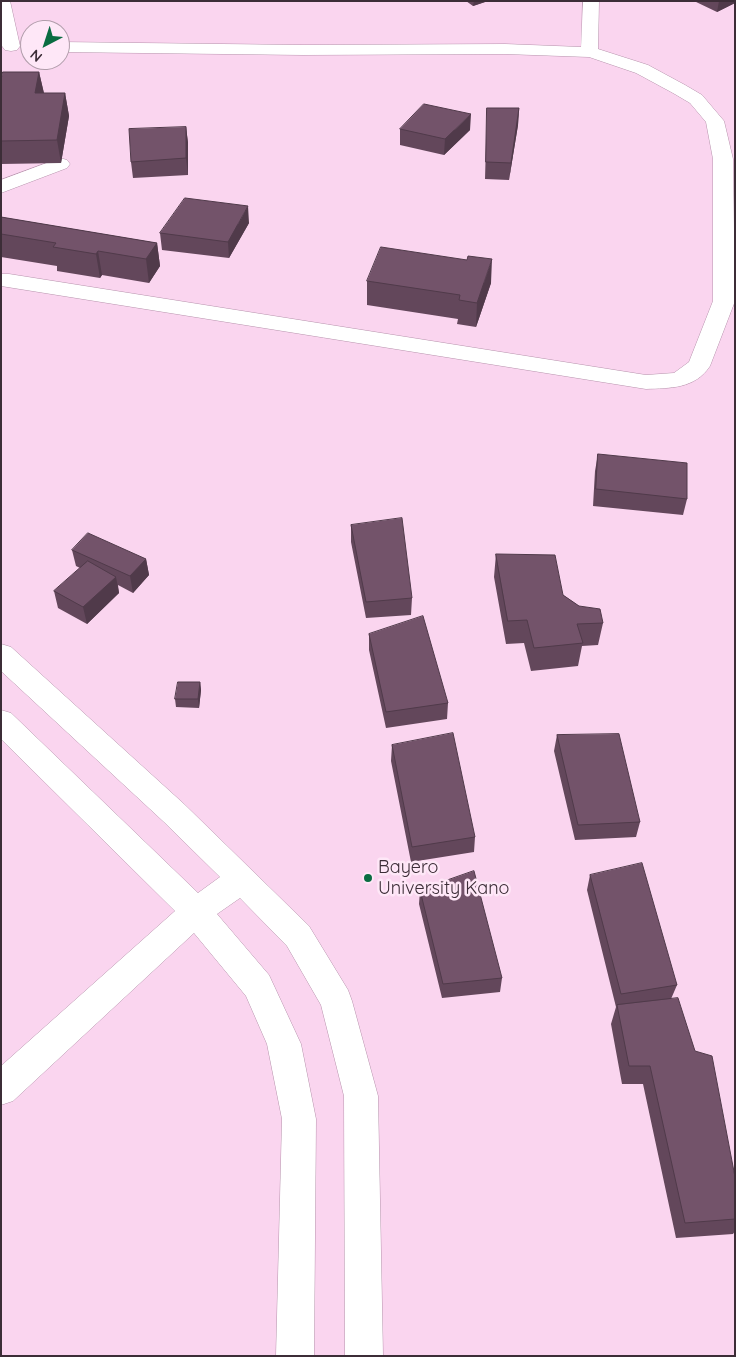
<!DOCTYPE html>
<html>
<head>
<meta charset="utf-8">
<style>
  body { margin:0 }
  #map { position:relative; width:736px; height:1357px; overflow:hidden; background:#fad5ef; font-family:Quicksand,sans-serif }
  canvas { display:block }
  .frame { position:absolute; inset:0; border:2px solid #3c2d37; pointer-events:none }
  .north { position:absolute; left:20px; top:20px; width:50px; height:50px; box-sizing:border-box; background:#fee7f7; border:1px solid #b09daa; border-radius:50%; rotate:220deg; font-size:14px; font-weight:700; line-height:20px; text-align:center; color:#3c2d37 }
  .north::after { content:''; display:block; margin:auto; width:18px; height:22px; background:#096c41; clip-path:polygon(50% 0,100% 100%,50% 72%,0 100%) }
</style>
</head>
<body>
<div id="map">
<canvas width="736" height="1357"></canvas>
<div class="frame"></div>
<div class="north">N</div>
</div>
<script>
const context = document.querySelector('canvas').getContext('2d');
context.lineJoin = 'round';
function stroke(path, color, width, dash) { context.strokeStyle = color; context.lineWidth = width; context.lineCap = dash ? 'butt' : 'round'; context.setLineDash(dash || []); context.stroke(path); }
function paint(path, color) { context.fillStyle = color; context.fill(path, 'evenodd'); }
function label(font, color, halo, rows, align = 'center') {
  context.font = font + ' Quicksand,sans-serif'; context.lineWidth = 5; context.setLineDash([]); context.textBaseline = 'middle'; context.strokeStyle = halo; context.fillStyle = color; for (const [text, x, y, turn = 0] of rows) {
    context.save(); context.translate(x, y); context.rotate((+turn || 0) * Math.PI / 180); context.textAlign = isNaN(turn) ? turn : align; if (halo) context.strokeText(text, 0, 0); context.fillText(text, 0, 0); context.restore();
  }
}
const minor = new Path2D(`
  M1,1H10L20,46L17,50L11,51L5,50L2,46Z
  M583,1H599L598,49L648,65L685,85L702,95L724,121L733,159L735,301L710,366C695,389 670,388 646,389L1,286V274H9L646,375L674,373L689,362L713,301V159L706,122L690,103L673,93L636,73L589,57L505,54L303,55L60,52V42L303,45L505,44L581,47Z
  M60,158L67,160L70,164L67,168L1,193V180Z
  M1,644L11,647L184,804L309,926L348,990L352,1001L378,1096L383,1356H345L344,1096L321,1005L287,946L240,898L217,914L269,975L301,1044L316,1119L314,1356H276L282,1119L267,1044L246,996L194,933L13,1101L1,1105V1066L175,911L1,739V710L11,713L198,893L220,877L164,822L1,671Z`);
stroke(minor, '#b693ac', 1);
paint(minor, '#fff');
paint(new Path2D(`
  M466,1H488L473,6Z
  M694,1H735V3L717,12Z
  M39,72L44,93H65L69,116L61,163L1,164V80Z
  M487,108H519L518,125L509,180L485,179Z
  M186,127L188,143V175L133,178L131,162Z
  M400,129L470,130L444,155L400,145Z
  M1,217L157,243L160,266L149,283L102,275L100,278L57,271V266L1,257Z
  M249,223L229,258L162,250L160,233Z
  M367,281L491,283L476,327L457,324L458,319L367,305Z
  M598,454L687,499L683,515L593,506L595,471Z
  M351,525L412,598L411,615L366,618L351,542Z
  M72,550L146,559L149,575L133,593L118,585L119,593L87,624L58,608L54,591L80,568L76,566Z
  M496,554L563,595L603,623L598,645L582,646L578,666L531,671L524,643L506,644L494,577Z
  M369,634L448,703L447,719L386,728L369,650Z
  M200,682L201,690L199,708L176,707L175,699Z
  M557,735L640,822L636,837L575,840L554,751Z
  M392,745L475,837L474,852L411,862L391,761Z
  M590,875L677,985L671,999L735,1219V1231L733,1234L676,1238L643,1084H622L611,1024L616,1007L587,890Z
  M420,890L502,978L500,992L442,998L419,904Z`), '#63475b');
paint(new Path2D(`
  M474,1H488L473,6Z
  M719,1H735V3L717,12Z
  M39,72L44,94L35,93Z
  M65,93L69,116L61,163L57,140Z
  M519,108L518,125L509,180L511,163Z
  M471,114L470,130L444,155L445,139Z
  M186,127L188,143V175L186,158Z
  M248,206L249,223L229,258L228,242Z
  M157,243L160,266L149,283L146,259Z
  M98,251L102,275L100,278L96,254Z
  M492,259L491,283L476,327L477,303Z
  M146,559L149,575L133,593L130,576Z
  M116,577L119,593L87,624L83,607Z
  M200,682L201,690L199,708L198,699Z`), '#503a4a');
const building = new Path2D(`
  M3,72H39L35,93H65L57,140L1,141V80Z
  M424,104L471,114L445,139L400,129Z
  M487,108H519L511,163L486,162Z
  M186,127V158L131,162L129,129Z
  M185,198L248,206L228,242L160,233Z
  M1,217L157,243L146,259L98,251L96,254L53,247L56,243L1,234Z
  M381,247L467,260L468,256L492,259L477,303L459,300L460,295L367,281Z
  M598,454L687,463V499L596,489Z
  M402,518L412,598L366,602L351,525Z
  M88,533L146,559L130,576L72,550Z
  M496,554L555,555L563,595L579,606L600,609L603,623L577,624L583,643L534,648L527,620L508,621Z
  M88,561L116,577L83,607L54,591Z
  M423,616L448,703L386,712L369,634Z
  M178,682H200L198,699H175Z
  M453,733L475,837L412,847L392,745Z
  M619,734L640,822L578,825L557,735Z
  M642,863L677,985L621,994L590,875Z
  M474,871L502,978L443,984L420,890Z
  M678,998L695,1051L712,1056L735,1177V1219L685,1223L650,1066H629L617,1005Z`);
paint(building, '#73536a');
stroke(building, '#503a4a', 1);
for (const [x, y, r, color] of [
  [368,878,5,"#096c41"]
]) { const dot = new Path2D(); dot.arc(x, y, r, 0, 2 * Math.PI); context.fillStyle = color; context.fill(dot); stroke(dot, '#fee7f7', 2); }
label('18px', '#3c2d37', '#fee7f7', [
  ["Bayero",378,868],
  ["University Kano",378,889]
], 'left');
</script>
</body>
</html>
